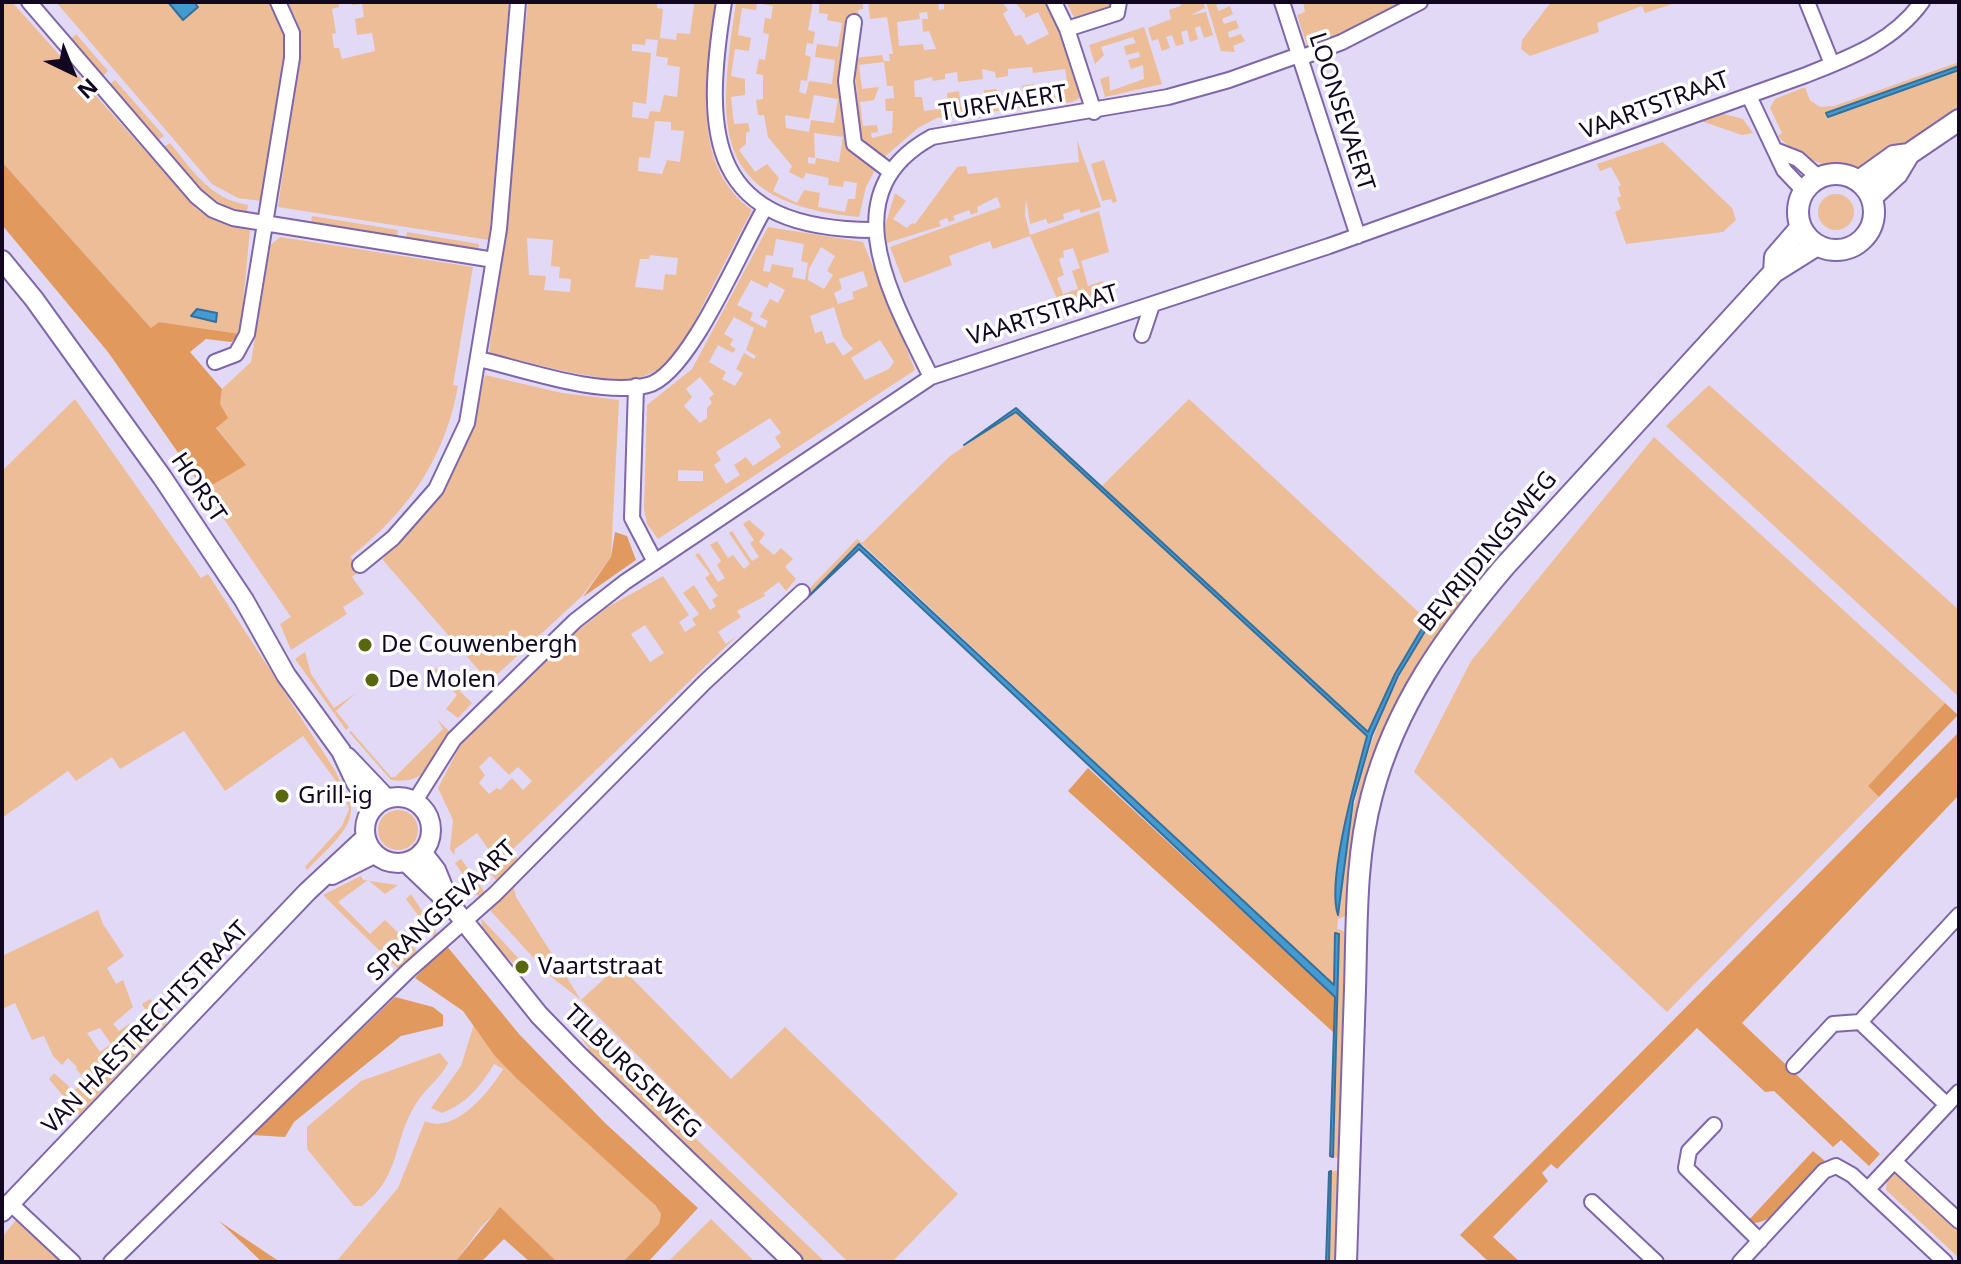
<!DOCTYPE html>
<html>
<head>
<meta charset="utf-8">
<style>
  body { margin:0 }
  #map { position:relative; width:1961px; height:1264px; overflow:hidden; background:#e2d9f7; font-family:"Noto Sans",sans-serif }
  canvas { display:block }
  .frame { position:absolute; inset:0; border:4px solid #110720; pointer-events:none }
  .north { position:absolute; left:32px; top:32px; width:80px; height:80px; -webkit-text-stroke:6px #fff; paint-order:stroke; rotate:137deg; font-size:22px; font-weight:700; line-height:32px; text-align:center; color:#110720 }
  .north::after { content:''; display:block; margin:auto; width:28px; height:36px; background:#110720; clip-path:polygon(50% 0,100% 100%,50% 72%,0 100%) }
</style>
</head>
<body>
<div id="map">
<canvas width="1961" height="1264"></canvas>
<div class="frame"></div>
<div class="north">N</div>
</div>
<script>
const context = document.querySelector('canvas').getContext('2d');
context.lineJoin = 'round';
function paint(path, color) { context.fillStyle = color; context.fill(path, 'evenodd'); }
function stroke(path, color, width, dash) { context.strokeStyle = color; context.lineWidth = width; context.lineCap = dash ? 'butt' : 'round'; context.setLineDash(dash || []); context.stroke(path); }
function label(font, color, halo, rows, align = 'center') {
  context.font = font + ' "Noto Sans",sans-serif'; context.lineWidth = 7; context.setLineDash([]); context.textBaseline = 'middle'; context.strokeStyle = halo; context.fillStyle = color; for (const [text, x, y, turn = 0] of rows) {
    context.save(); context.translate(x, y); context.rotate((+turn || 0) * Math.PI / 180); context.textAlign = isNaN(turn) ? turn : align; if (halo) context.strokeText(text, 0, 0); context.fillText(text, 0, 0); context.restore();
  }
}
paint(new Path2D(`
  M2,2H12L199,211L220,222L250,230L240,334L159,322L151,328L2,162Z
  M56,2H271C282,18 285,33 285,52L261,201L238,198L212,184Z
  M287,2H339V7L332,9L336,33L332,34L334,48H339L342,59L375,51L372,33L357,35L355,19L364,17L362,4L352,5V2H509L489,240L278,207L301,42L297,21Z
  M528,2H657V8L663,9L660,38L676,40L677,33L690,34L694,4L681,2H717C709,71 686,162 752,210L676,357C664,366 653,374 638,378C611,386 520,360 489,353ZM646,39L658,40L656,56L668,58L667,65L680,67L677,97L664,95L660,112L650,111L648,119L632,117L633,102L646,104L651,53L632,51V44L645,45ZM655,121L671,122V130L684,131L680,162L667,160L662,174L638,171L639,157L650,158ZM527,238L553,240L551,266L560,267L559,278L571,279L570,292L544,290L546,276L529,275ZM650,255L678,258L676,275L665,274L663,290L635,287L640,259H649Z
  M736,2H813L808,30L815,32L813,44L807,43L805,55L811,57L807,81L801,80L799,92L806,94L809,81L832,84L835,60L815,57L817,44L838,47L842,23L827,20L828,14L819,13V2H863V9L858,10L859,18L848,16L838,73L850,151L875,170L866,187L859,217C708,203 718,126 736,2ZM757,3L773,6L771,19L765,18L763,33L769,34L765,60L759,59L756,74L763,75V99L756,100L758,115H764L768,137L792,166L789,172L803,179L806,173L829,178L828,185L843,187L844,181L857,183L855,199H848L845,212L818,207L820,193L804,190L797,203L773,191L779,178L767,164L755,172L739,150L746,144V133L750,131L748,123L734,124L731,97L745,95V79L731,76L735,49L749,51L751,38L738,35L742,8L756,10ZM814,95L838,99L834,123L811,120L809,132L786,128L785,115L809,119ZM814,133L843,137L839,162L816,158L815,164L808,163V157L815,158Z
  M868,2H938L939,10L944,9V2H1002L1008,10L1003,14L1015,36L1021,35L1027,45L1049,34L1038,12L1025,18V14L1015,2H1045L1060,34L1080,98L1072,102L937,118L918,128L882,159L861,141L854,58L882,55L884,61H890L889,54H893L887,17L870,19ZM927,12L928,19H922L923,32L929,31L936,49L924,50L923,44L899,46L897,22L920,19L919,13ZM884,62L887,86H893L894,98L885,99L886,111H893L892,133L872,138L871,133L878,132L877,125L863,126L860,102L874,100L879,87L862,89L859,65ZM1032,67L1033,73L1065,69L1068,87L1060,89V95L1036,98L1034,84L1022,86L1023,99L999,102L997,89L984,90L986,104L961,107L959,91L947,93L948,108L924,111L922,97H915L914,81L932,77L933,81L945,79V74L957,72L958,82L983,79L982,69L995,72L996,78L1008,76V69Z
  M1066,2H1112L1107,9L1075,19Z
  M1180,2H1203L1205,8L1191,15L1206,12L1213,35L1204,38L1200,26L1195,28L1198,39L1190,42L1187,30L1181,32L1184,44L1176,46L1172,35L1166,37L1170,48L1162,51L1158,39L1152,41L1148,28L1171,19L1169,10L1181,6Z
  M1206,2H1224L1216,5L1219,11L1230,6L1233,14L1222,19L1224,24L1236,20L1239,28L1228,32L1229,38L1241,34L1245,41L1233,46L1235,52L1221,51Z
  M1303,2H1409L1308,49L1297,15L1305,12Z
  M1551,2H1678L1645,13L1642,6L1597,23L1599,32L1530,56L1521,49L1522,40Z
  M1144,27L1162,84L1105,97L1100,79L1109,76L1110,91L1144,79L1143,65L1131,69L1128,60L1140,57L1139,52L1126,55L1124,46L1136,43L1133,37L1101,47L1104,55L1095,64L1089,45Z
  M76,34L108,71L103,76L71,39Z
  M1959,62V66L1833,111L1828,117L1959,70V113C1939,124 1886,161 1868,166C1837,174 1798,159 1778,136L1782,133L1770,108L1775,99L1805,87L1810,100L1820,107L1834,106Z
  M115,80L164,136L158,140L110,84Z
  M1724,114L1743,119L1753,133L1742,135L1701,121Z
  M1077,140L1101,207L1081,213L1079,209L1063,214L1064,219L1048,224L1046,219L1030,224L1026,199L1025,215L1030,235L1099,211L1109,252L1081,261L1088,286L1103,281L1109,300L1064,315L1030,236L993,249L990,241L949,256L952,265L904,283L890,247L1001,207L997,197L977,207L978,212L971,215L969,210L953,216L955,220L949,222L947,218L939,221L941,226L887,243L885,226L895,193L906,201L893,219L907,228L912,223L915,224L957,167L966,166L968,174L1079,162ZM1073,248L1080,268L1072,271L1078,289L1063,294L1057,278L1064,275L1059,259L1064,257L1063,251Z
  M1663,142L1732,208L1736,220L1723,232L1626,244L1615,212L1621,209L1617,198L1621,196L1618,187L1621,185L1611,167L1600,171L1597,164Z
  M170,143C193,171 210,199 248,205L247,212C208,207 189,176 164,147Z
  M1104,160L1117,201L1113,203L1111,199L1102,201L1091,164Z
  M1818 212a18 18 0 1 1 36 0a18 18 0 1 1-36 0Z
  M312,216L398,230L397,236L311,222Z
  M768,227L863,242L915,370L658,539L647,524L644,509L647,405L692,369ZM776,239L804,244L801,261L808,263L805,280L792,277L794,268L772,264L770,272L763,271L766,255L773,256ZM821,247L835,256L827,271L833,275L824,289L808,280L809,269ZM863,271L868,286L852,292L854,299L838,304L834,293L842,289L839,279ZM751,280L767,288L770,282L785,290L778,303L770,299L760,317L768,321L765,328L750,320L753,313L737,305ZM834,307L843,337L853,349L843,356L834,342L826,344L822,331L815,333L810,316ZM734,317L754,328L746,350L756,356L754,359L744,353L736,369L743,373L735,386L722,379L726,372L709,362L718,345L733,353L736,349L730,345L733,339L724,334ZM880,340L894,362L889,369L865,380L851,358ZM700,377L714,394L709,398L712,403L707,408V418L700,423L684,406L692,397L686,389ZM770,418L781,433L775,437L781,447L753,466L746,457L734,465L740,475L726,484L714,465L721,460L716,452ZM678,470L703,471V481H678Z
  M407,232L479,244L478,251L406,238Z
  M280,237L473,267L453,385L458,386C445,458 408,512 350,557L360,565L359,572L352,577L364,594L343,607L347,614L291,650L280,624L291,617L204,490L245,465L216,427L222,389L251,362L269,246Z
  M485,375L562,393L619,400L611,557L582,596L489,682L382,559C446,500 463,457 485,375Z
  M1709,385L1959,610V697L1666,426Z
  M75,399L201,578L208,574L336,772C340,783 350,796 351,808C353,830 321,854 307,870L305,867L342,826L349,809L341,788L303,736L225,791L184,731L120,769L112,757L76,781L68,771L2,818V471Z
  M1189,399L1427,620L1395,674L1368,732L1101,487Z
  M1015,412L1367,736C1350,796 1340,850 1340,913C1346,816 1367,728 1417,645C1433,619 1467,591 1476,567L1482,572L1483,579C1441,627 1396,683 1380,746C1365,801 1358,859 1347,915L1338,919L1337,929L1347,932L1340,1157L1331,1158L1337,932L1335,986L862,544L803,603L805,593L857,539L862,543L950,456Z
  M1654,437L1945,703L1868,786L1879,797L1667,1012L1414,772L1471,661Z
  M749,520L765,534L759,542L774,555L781,548L793,559L785,567L796,579L786,591L779,582L764,593L765,596L737,611L741,617L718,632L726,644L737,636L511,851L521,863L498,883L489,871L498,863L477,833L455,849L454,855L450,849L453,820L438,788L461,744L560,645L608,607L663,576L689,615L679,622L685,632L696,625L692,619L699,614L683,593L694,585L710,610L716,606L712,600L718,596L705,578L710,574L695,555L699,553L718,582L725,578L717,565L721,561L710,545L717,541L728,558L733,555L744,569L750,564L729,533L732,531L752,561L759,557L750,543L754,540L743,524ZM645,625L664,653L650,662L631,634ZM490,756L509,775L518,767L532,781L523,790L512,778L500,790L497,788L489,794L479,783L485,775L479,767Z
  M305,652L311,674L334,708L356,693L336,711L349,727L346,730L295,659Z
  M436,668L472,703L458,718L446,709L457,695L436,674L427,682L424,680Z
  M437,719L451,733C432,761 428,785 391,780L349,732L351,731L391,777H395L443,729Z
  M378 830a20 20 0 1 1 40 0a20 20 0 1 1-40 0Z
  M461,859L486,894L480,899L455,863Z
  M361,876L363,880L398,885L385,894L368,880L338,902L370,934L385,920L417,951L399,970L323,895Z
  M513,885L516,897L581,1000L619,965L731,1079L785,1027L958,1194L892,1262H848L581,1000L550,976L488,908Z
  M411,894L437,934L434,937L406,899Z
  M98,910L103,924L124,956L107,968L116,984L123,980L133,1007L113,1024L119,1031L129,1024L139,1035L153,1024L142,1004L150,999L166,1023L79,1115L49,1079L54,1073L74,1091L85,1079L76,1069L77,1067L68,1058L62,1065L53,1056L44,1036L32,1040L15,1003L2,1009V956ZM100,1028L111,1044L100,1052L87,1033Z
  M481,918L520,960L515,965L483,934Z
  M572,1014L620,1066L825,1262H806L587,1052L589,1049L568,1020Z
  M474,1024C488,1043 499,1062 516,1078C558,1119 629,1166 661,1214L659,1224L623,1262H557L500,1208L481,1227L455,1262H336L398,1188L425,1121C455,1135 490,1091 503,1069L494,1064C481,1086 467,1103 442,1113L431,1108L461,1066Z
  M440,1053L448,1063C441,1078 426,1088 417,1102C392,1140 402,1176 362,1206H354L307,1149V1127L361,1081Z
  M1897,1169L1959,1226V1258L1886,1190L1887,1180Z
  M1331,1171H1339L1337,1262H1329Z
  M711,1219L755,1262H668Z
  M15,1221H20L61,1262H2V1237Z`), '#edbd97');
paint(new Path2D(`
  M2,162L151,328L159,322L240,334L231,342L206,339L190,352L222,389L220,404L228,418L216,428L246,465L204,490L108,352L2,225Z
  M615,532L627,536L636,560L583,597L611,557Z
  M1945,703L1958,715L1879,797L1868,786Z
  M1959,732V795L1742,1023L1880,1154L1869,1166L1841,1140L1833,1147L1774,1091L1765,1092L1697,1028L1557,1169L1551,1164L1542,1173L1548,1181L1493,1237L1520,1262H1489L1460,1235Z
  M1088,768L1335,997L1333,1032L1068,791Z
  M446,945L519,1034L605,1123L698,1208L648,1262H623L659,1224L661,1214L655,1205L517,1079L495,1056L463,1011L415,978Z
  M395,997L433,1007L443,1015V1026L401,1036L294,1122L285,1137L252,1135Z
  M1813,1151L1825,1161C1808,1180 1773,1231 1747,1222Z
  M500,1207L557,1262H530L504,1239L481,1262H455Z
  M219,1221L280,1262H262Z`), '#e2995d');
const water = new Path2D(`
  M168,2H194L198,7L183,20Z
  M1959,66V70L1828,117L1826,113Z
  M197,309L217,313L216,322L191,316Z
  M1016,408L1368,732L1395,674L1427,620L1475,569L1430,623L1398,676L1372,735L1353,801L1338,915C1326,880 1357,774 1367,736L1016,412L964,445Z
  M859,544L1334,985L1335,933L1339,934L1333,1157L1330,1156L1335,997L859,549L806,599Z
  M1331,1171L1329,1262H1326L1329,1172Z`);
paint(water, '#449bd1');
stroke(water, '#356f9c', 2);
const minor = new Path2D(`
  M29,2L196,196L213,210L233,218L494,260
  M724,2C702,138 708,229 874,230
  M1054,2L1067,29L1094,112
  M1282,2L1358,236
  M1807,2L1832,64
  M854,22L846,81L854,144L891,172
  M1067,29L1117,13L1119,2
  M1300,58L1342,42L1420,2
  M1749,96L1784,170L1804,191
  M1775,150L1798,159L1819,178
  M1142,335L1152,305
  M479,359C526,370 601,397 648,385C689,375 742,246 765,208
  M215,362L236,354L247,334L292,58V33L278,2
  M931,377C893,299 829,193 932,137L1168,97L1229,80L1299,55
  M636,386L632,518L655,562
  M360,565L393,538L436,489L467,423L499,229L518,2
  M415,801L454,739L575,621L625,582L931,377L1329,246L1806,75C1851,57 1893,42 1922,2
  M1860,1022L1947,1105
  M1794,1066L1833,1024L1860,1022L1959,915
  M1714,1125L1689,1151L1686,1168L1760,1241
  M1894,1161L1959,1221
  M1868,1189L1959,1092
  M1592,1202L1656,1262
  M10,1203L73,1262
  M111,1262L408,971L495,894L705,682L802,592
  M1740,1262L1824,1171L1836,1166L1852,1175L1945,1262`);
const tertiary = new Path2D(`
  M2,260L34,299L162,477L244,600L286,675L341,751L356,783L374,806
  M347,757L386,798
  M365 830a33 33 0 1 1 66 0a33 33 0 1 1-66 0Z
  M422,852L436,870L449,902
  M406,862L451,905L539,1015L578,1055L793,1262
  M332,875L374,854
  M2,1212L307,892L365,838`);
const secondary = new Path2D(`
  M1798 212a38 38 0 1 1 76 0a38 38 0 1 1-76 0Z
  M1859,181L1894,156L1909,154
  M1872,197L1897,174L1909,154L1959,120
  M1774,272L1775,257L1801,227
  M1346,1262C1349,1171 1352,1080 1355,989C1357,925 1355,858 1372,795C1395,707 1446,635 1505,566L1774,272L1817,245`);
stroke(minor, '#7e67a9', 18);
stroke(tertiary, '#7e67a9', 22);
stroke(secondary, '#7e67a9', 24);
stroke(minor, '#fff', 14);
stroke(tertiary, '#fff', 18);
stroke(secondary, '#fff', 20);
for (const [x, y, r, color] of [
  [365,645,8,"#59670f"],
  [372,680,8,"#59670f"],
  [282,796,8,"#59670f"],
  [522,967,8,"#59670f"]
]) { const dot = new Path2D(); dot.arc(x, y, r, 0, 2 * Math.PI); context.fillStyle = color; context.fill(dot); stroke(dot, '#fff', 3); }
label('24px', '#110720', '#fff', [
  ["TURFVAERT",1003,104,-9],
  ["VAARTSTRAAT",1655,106,-20],
  ["LOONSEVAERT",1341,112,72],
  ["VAARTSTRAAT",1043,316,-17],
  ["HORST",198,488,56],
  ["BEVRIJDINGSWEG",1488,552,-50],
  ["SPRANGSEVAART",442,911,-43],
  ["VAN HAESTRECHTSTRAAT",146,1028,-46],
  ["TILBURGSEWEG",632,1072,44]
]);
label('24px', '#110720', '#fff', [
  ["De Couwenbergh",381,645],
  ["De Molen",388,680],
  ["Grill-ig",298,796],
  ["Vaartstraat",538,967]
], 'left');
</script>
</body>
</html>
